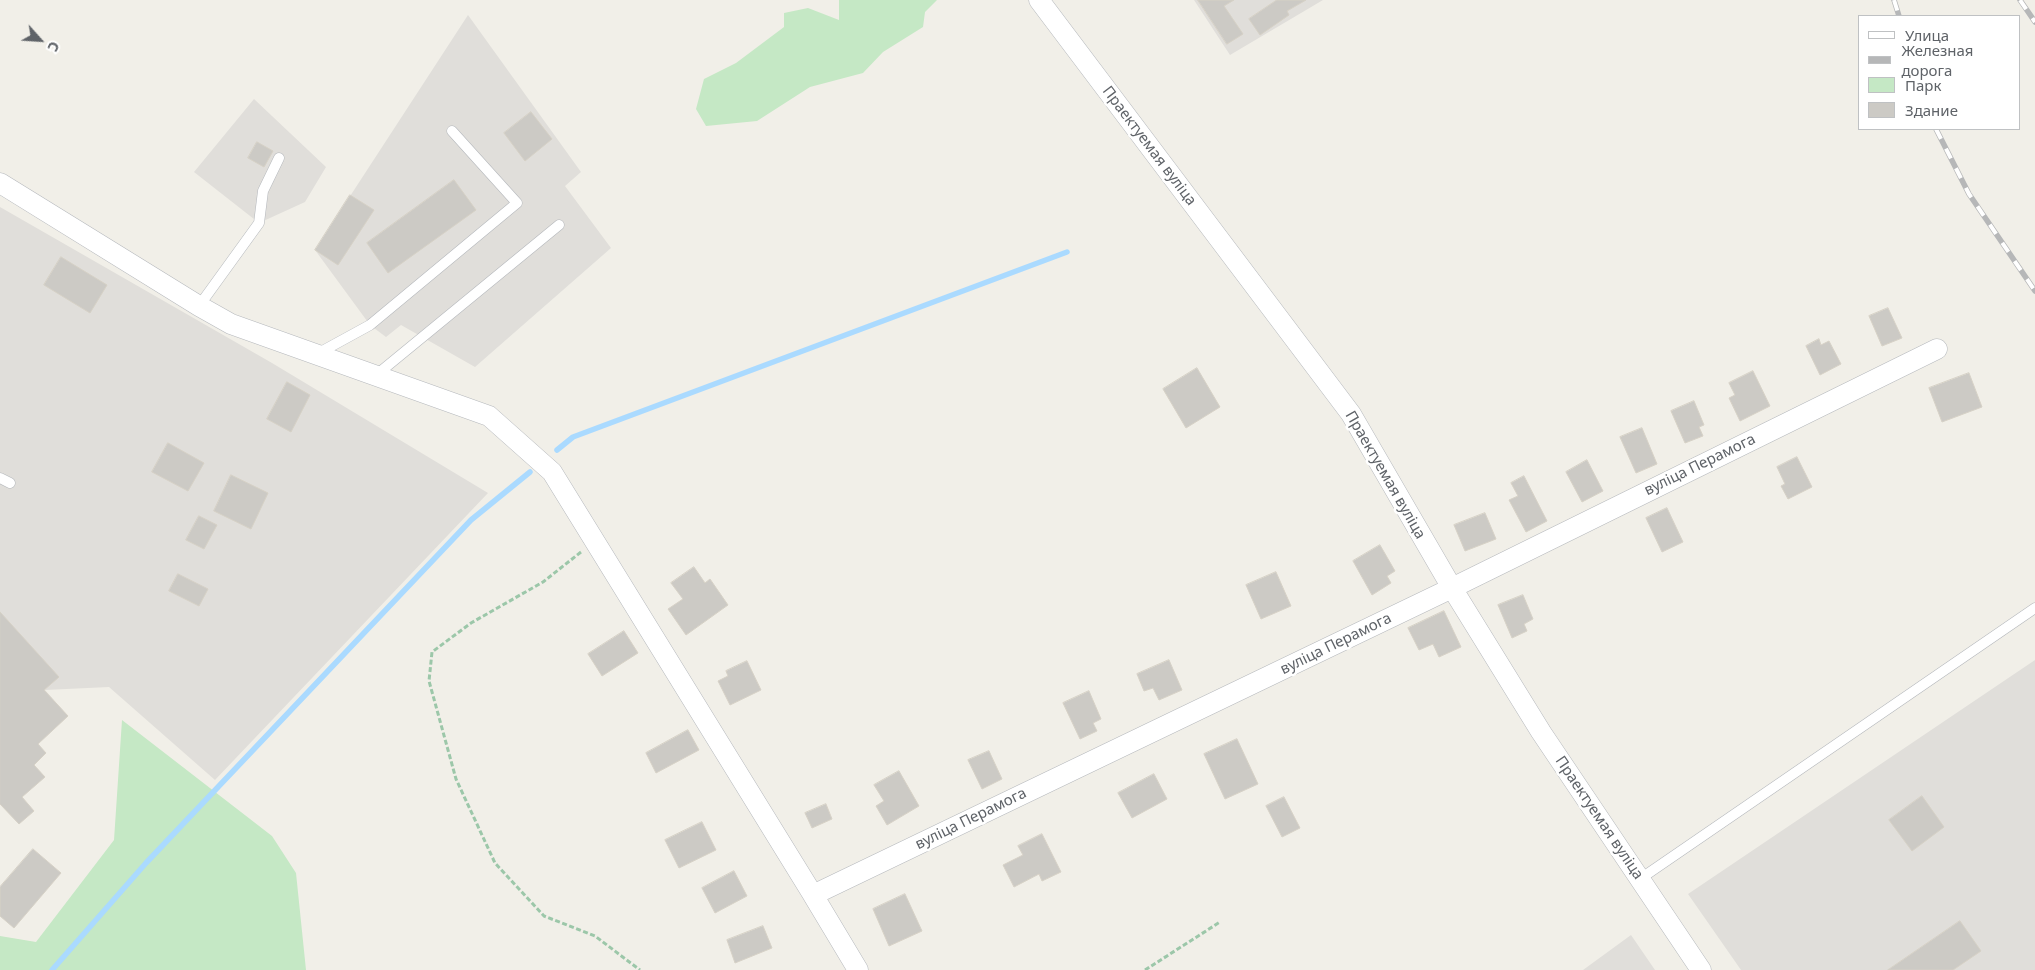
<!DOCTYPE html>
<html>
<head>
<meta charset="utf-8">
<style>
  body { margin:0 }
  #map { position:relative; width:2035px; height:970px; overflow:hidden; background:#f1efe8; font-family:"Noto Sans",sans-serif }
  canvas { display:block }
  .legend { position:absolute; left:1858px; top:15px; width:162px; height:115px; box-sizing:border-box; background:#fff; border:1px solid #bfc1c3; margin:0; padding:6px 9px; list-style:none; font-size:15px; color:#5f6368 }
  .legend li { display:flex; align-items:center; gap:10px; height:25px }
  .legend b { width:25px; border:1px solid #bfc1c3 }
  .north { position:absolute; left:15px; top:15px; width:50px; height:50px; -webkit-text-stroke:4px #fff; paint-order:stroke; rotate:116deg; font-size:14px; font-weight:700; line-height:20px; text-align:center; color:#5f6368 }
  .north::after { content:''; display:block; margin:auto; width:18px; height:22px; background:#5f6368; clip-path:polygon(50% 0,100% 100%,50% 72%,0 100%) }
</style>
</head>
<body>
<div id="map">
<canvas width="2035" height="970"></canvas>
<ul class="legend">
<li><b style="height:6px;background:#fff"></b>Улица</li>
<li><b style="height:6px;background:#b6b7b8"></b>Железная дорога</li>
<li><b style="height:14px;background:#c5e8c5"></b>Парк</li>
<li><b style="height:14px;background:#cccac5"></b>Здание</li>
</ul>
<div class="north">С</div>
</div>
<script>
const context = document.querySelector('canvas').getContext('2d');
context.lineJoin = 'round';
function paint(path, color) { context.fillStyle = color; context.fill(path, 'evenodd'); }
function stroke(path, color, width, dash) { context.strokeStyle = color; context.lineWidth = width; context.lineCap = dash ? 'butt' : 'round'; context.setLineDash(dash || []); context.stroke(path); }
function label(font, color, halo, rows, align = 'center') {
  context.font = font + ' "Noto Sans",sans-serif'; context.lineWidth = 5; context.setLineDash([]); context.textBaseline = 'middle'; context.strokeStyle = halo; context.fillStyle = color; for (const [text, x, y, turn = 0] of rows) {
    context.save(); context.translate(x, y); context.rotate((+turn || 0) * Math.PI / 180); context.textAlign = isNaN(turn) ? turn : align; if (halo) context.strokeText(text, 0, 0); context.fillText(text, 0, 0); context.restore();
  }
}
paint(new Path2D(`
  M1194,0H1323L1230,55Z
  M468,15L581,172L565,186L611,248L475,367L401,325L386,337L370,325L315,250Z
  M254,99L326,167L305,202L259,223L194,172Z
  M0,207L272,363L488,493L215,780L109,687L45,690L68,716L38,744L46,753L34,765L45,777L22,797L34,811L19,824L0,804Z
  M2035,660V970H1741L1688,894Z
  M1631,935L1655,970H1583Z`), '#e0deda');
paint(new Path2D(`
  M839,0H937L925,12L923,27L883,52L863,73L810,87L757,121L706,126L696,109L704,79L736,63L784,27V13L808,8L839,20Z
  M122,720L272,836L296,873L306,970H0V936L36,942L114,840Z`), '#c5e8c5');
stroke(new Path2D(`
  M557,450L573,437L1067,252
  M52,970L146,863L471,520L530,472`), '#aadaff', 5.5);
const building = new Path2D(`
  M1198,0H1234L1224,6L1243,34L1227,44Z
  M1277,0H1306L1287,11L1289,15L1260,35L1249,19Z
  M531,112L552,139L525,161L504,133Z
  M257,142L273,151L264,167L248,158Z
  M454,180L476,210L388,273L367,243Z
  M350,195L374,210L338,265L315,250Z
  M61,257L107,285L90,313L44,285Z
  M1888,308L1902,338L1882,346L1869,316Z
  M1819,339L1821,345L1829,341L1841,364L1820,375L1806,346Z
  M1197,368L1220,407L1186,428L1163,389Z
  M1753,371L1770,406L1740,421L1729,398L1735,395L1729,383Z
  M1969,373L1982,407L1942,422L1929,388Z
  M287,382L310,395L291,432L267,419Z
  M1694,401L1704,425L1699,427L1703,436L1685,443L1671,411Z
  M1642,428L1657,464L1636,473L1620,437Z
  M168,443L204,463L188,491L152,472Z
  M1797,457L1812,487L1788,499L1781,486L1785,484L1777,467Z
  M1587,460L1603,491L1582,502L1566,472Z
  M231,475L268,493L251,529L214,511Z
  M1524,476L1547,521L1526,532L1509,500L1518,496L1511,483Z
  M1667,508L1683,542L1662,552L1646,518Z
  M1485,513L1496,539L1465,551L1454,525Z
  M199,516L217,525L204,549L186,540Z
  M1380,545L1395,571L1387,576L1391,583L1372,595L1353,561Z
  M694,567L705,583L710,579L728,605L686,635L668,609L683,599L671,583Z
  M1276,572L1291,606L1261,619L1246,585Z
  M178,574L208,589L199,606L169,591Z
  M1523,595L1533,619L1524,624L1527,631L1512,638L1498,605Z
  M1444,611L1461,647L1439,657L1433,644L1419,650L1408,628Z
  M0,612L59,677L44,690L68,716L38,744L46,753L34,765L45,777L22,797L34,811L19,824L0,804Z
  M624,631L638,653L602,676L588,654Z
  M1169,660L1182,690L1159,700L1153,688L1144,691L1137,674Z
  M747,661L761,690L730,705L718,681L728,676L726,671Z
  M1089,691L1101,719L1093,723L1097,731L1080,739L1063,703Z
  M688,730L699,750L656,773L646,753Z
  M1237,739L1258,784L1225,799L1204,754Z
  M989,751L1002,779L982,789L968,760Z
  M899,771L919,806L887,825L876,806L884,801L874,785Z
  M1154,774L1167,799L1132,818L1118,793Z
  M1922,796L1944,827L1912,851L1889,820Z
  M1284,797L1300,828L1282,837L1266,806Z
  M826,804L832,819L812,828L805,813Z
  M702,822L716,850L679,868L665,840Z
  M1042,834L1061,872L1042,881L1039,874L1014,887L1003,865L1023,855L1018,846Z
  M33,849L61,873L14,928L0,916V887Z
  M734,871L747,896L715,913L702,888Z
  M905,894L922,931L889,946L873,909Z
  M1960,921L1981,951L1953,970H1888Z
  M763,926L772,948L735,963L727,940Z`);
paint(building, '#cccac5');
stroke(building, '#d6d1c6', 1);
const lane = new Path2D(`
  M199,306L259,223L263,191L279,158
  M317,354L370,325L517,203L452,131
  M375,376L559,225
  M0,478L10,483
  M1640,879L2035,608`);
const street = new Path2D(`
  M1039,0L1351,414L1452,588L1541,732L1701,970
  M0,183L199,306L231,324L489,416L552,472L813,895
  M858,970L813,895L1452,588L1937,349`);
stroke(lane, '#b5b8bc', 11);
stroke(street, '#b5b8bc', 21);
stroke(new Path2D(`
  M581,552L543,582L471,623L432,652L429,681L456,779L495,863L544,916L595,936L640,970
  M1145,970L1220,922`), '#9cc7a9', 3, [5, 2.5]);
stroke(lane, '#fff', 10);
stroke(street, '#fff', 20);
const rail = new Path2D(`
  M1894,0L1899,16
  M2020,0L2035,22
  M1936,129L1969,194L2035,291`);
stroke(rail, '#b6b7b8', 5.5);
stroke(rail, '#fff', 4, [11]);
label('15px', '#5f6368', '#fff', [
  ["Праектуемая вуліца",1149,146,53],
  ["вуліца Перамога",1700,465,-26],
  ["Праектуемая вуліца",1385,475,60],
  ["вуліца Перамога",1336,644,-26],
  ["Праектуемая вуліца",1599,818,56],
  ["вуліца Перамога",971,819,-26]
]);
</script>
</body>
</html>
